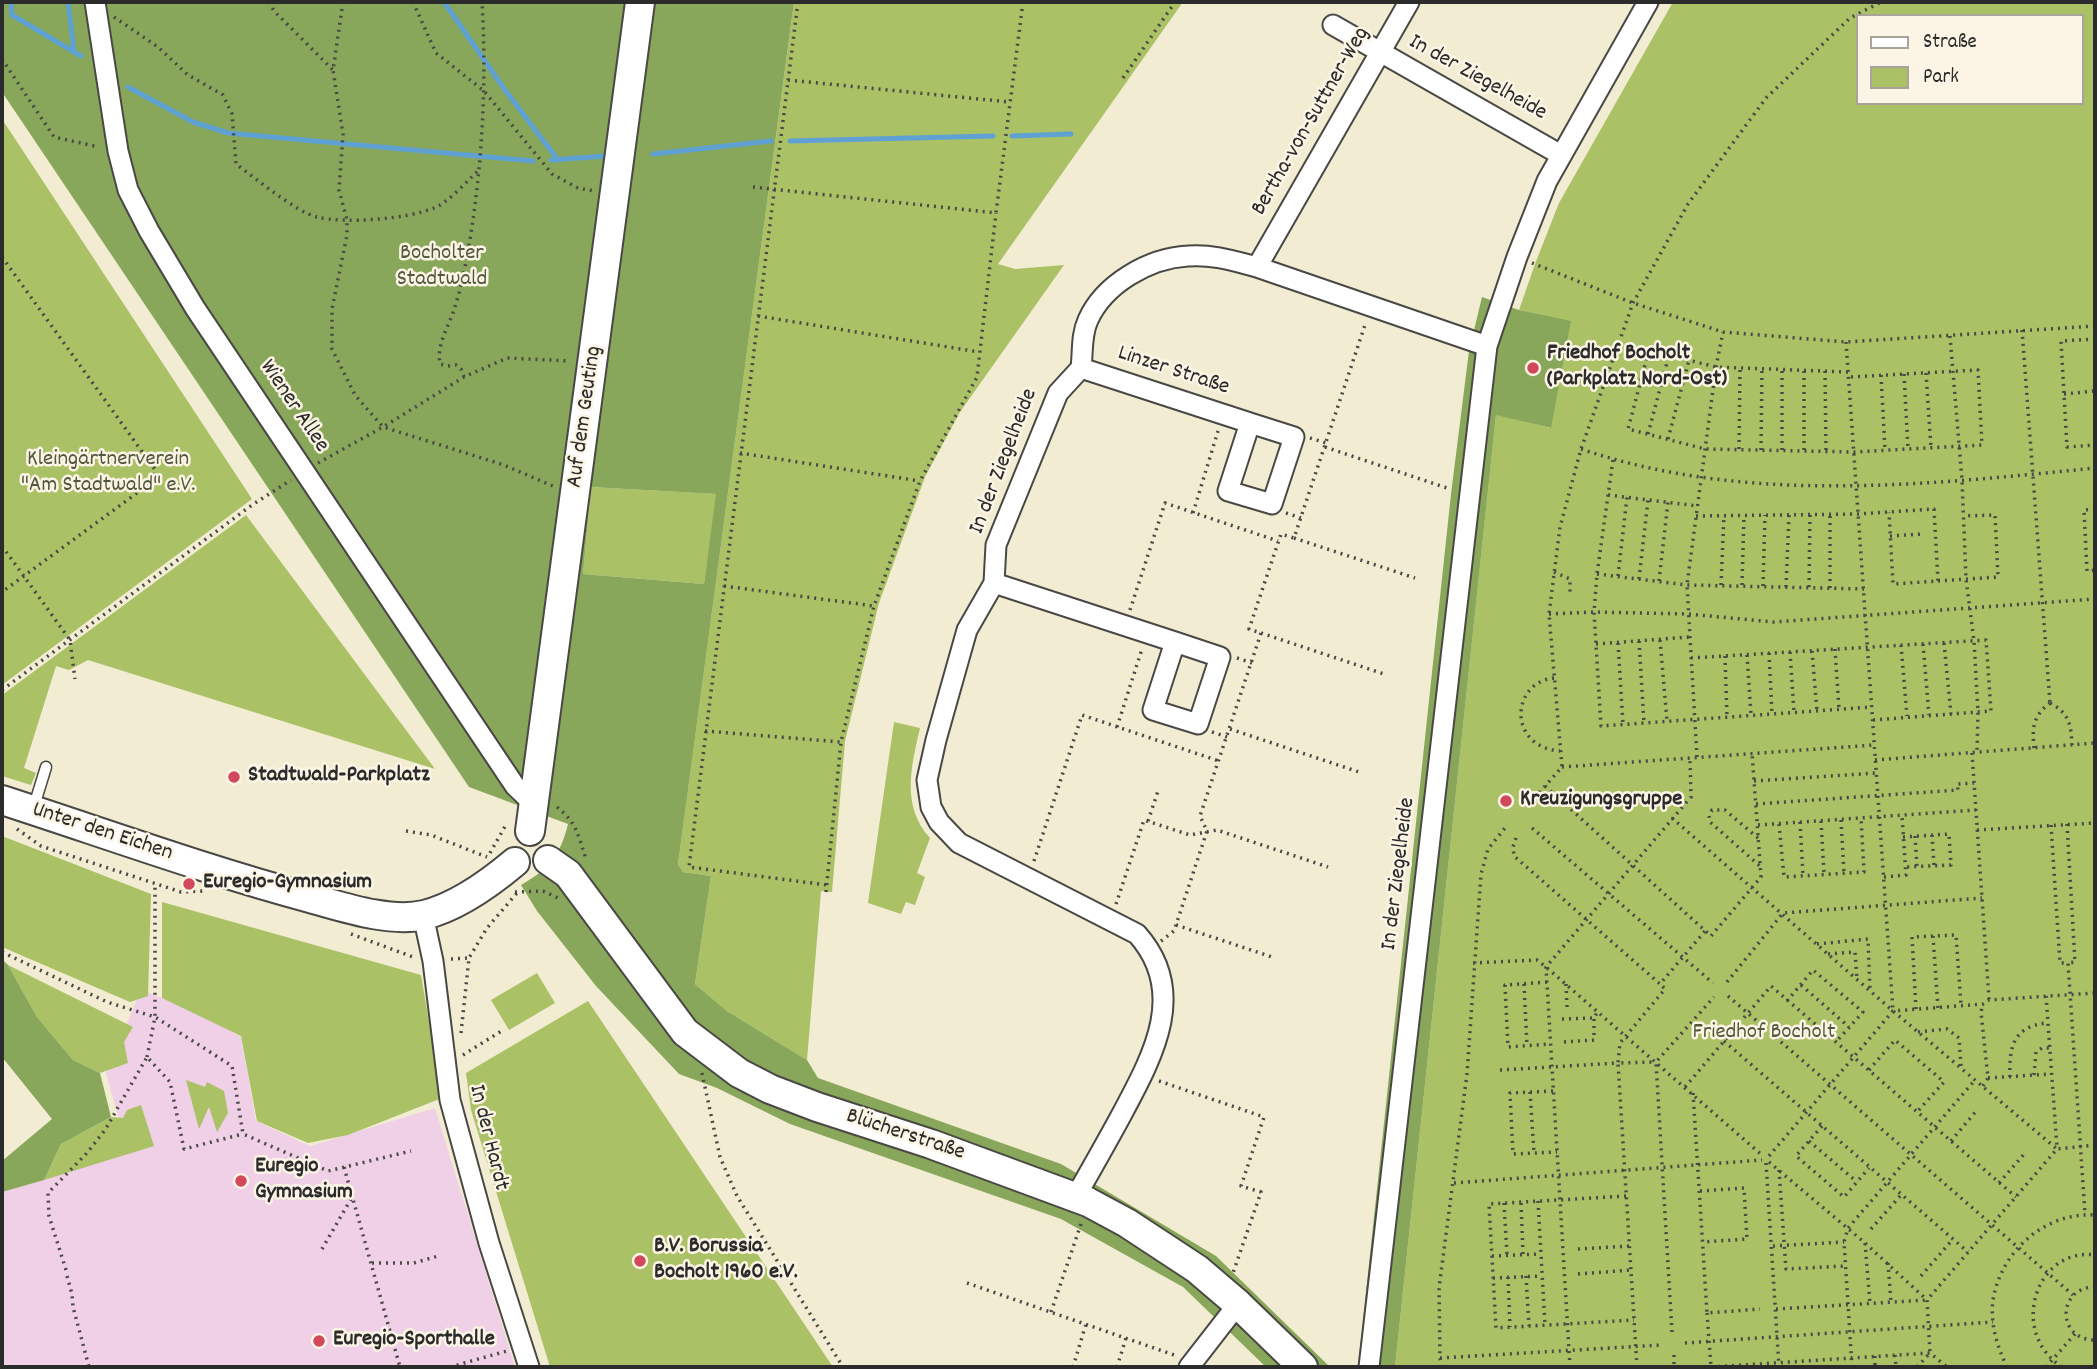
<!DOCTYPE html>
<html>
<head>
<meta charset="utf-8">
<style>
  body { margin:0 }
  #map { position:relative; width:2097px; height:1369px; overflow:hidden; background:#f2ecd3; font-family:Dekko,sans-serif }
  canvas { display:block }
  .frame { position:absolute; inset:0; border:4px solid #2b2b2b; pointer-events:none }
  .legend { position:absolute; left:1856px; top:14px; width:228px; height:91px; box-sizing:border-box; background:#fcf5e5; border:2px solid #a8a49b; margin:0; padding:9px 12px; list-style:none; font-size:21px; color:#2b2b2b }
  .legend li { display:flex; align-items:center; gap:14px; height:35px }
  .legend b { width:35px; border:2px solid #a8a49b }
</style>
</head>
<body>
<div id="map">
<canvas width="2097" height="1369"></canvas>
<div class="frame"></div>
<ul class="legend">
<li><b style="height:9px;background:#fff"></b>Straße</li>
<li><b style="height:19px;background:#abc165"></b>Park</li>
</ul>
</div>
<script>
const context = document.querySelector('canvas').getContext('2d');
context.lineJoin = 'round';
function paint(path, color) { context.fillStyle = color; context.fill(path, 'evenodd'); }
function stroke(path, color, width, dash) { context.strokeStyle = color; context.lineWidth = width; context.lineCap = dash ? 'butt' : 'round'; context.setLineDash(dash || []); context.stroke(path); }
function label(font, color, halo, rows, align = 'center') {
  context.font = font + ' Dekko,sans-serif'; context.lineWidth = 5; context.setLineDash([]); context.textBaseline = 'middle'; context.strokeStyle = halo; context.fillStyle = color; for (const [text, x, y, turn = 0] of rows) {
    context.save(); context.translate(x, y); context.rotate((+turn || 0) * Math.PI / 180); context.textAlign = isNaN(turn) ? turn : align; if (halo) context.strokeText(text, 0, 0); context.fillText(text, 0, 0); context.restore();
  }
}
paint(new Path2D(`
  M141,990L198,1012L241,1037L256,1121L310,1146L435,1108L515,1367H2V1188L47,1173L63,1147L119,1120L106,1073Z`), '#efd0e6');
paint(new Path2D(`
  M794,2H1183L998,264L1015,269L1064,265L960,412L925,477L879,603L845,741L832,892L821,891L807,1060L727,1011L695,984L711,876L683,872L678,864Z
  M1673,2H2095V1367H1395L1496,414L1550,428L1570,322L1519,310L1535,264L1559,203ZM1857,16H2081V103H1857Z
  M2,119L252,499L2,685Z
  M591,487L717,494L704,584L583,574Z
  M246,515L435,769L88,660L69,670L56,666L24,768L36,773L31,785L2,776V695Z
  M894,722L920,728C911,767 901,806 930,838L917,873L925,877L915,905L906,902L901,914L868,903Z
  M2,836L151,894L148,996L130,1002L2,947Z
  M162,902L421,975L442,1098L348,1135L308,1143L257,1121L241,1036L162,998Z
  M8,965L133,1027L124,1042L128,1063L100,1073L73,1060L37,1017Z
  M537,973L555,1003L509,1030L491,1000Z
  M588,1001L833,1367H550L471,1110L466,1073Z
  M186,1080L205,1087L207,1082L224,1091L228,1113L217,1132L209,1107L199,1129Z
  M141,1105L154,1146L44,1180L61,1144L111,1117L123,1118L127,1110Z`), '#abc165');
paint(new Path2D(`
  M2,2H794L679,857L678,864L683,872L711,876L695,984L727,1011L807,1060L818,1078L1061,1164L1216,1256L1330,1367H1266L1183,1287L1061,1219L790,1124L717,1088L679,1074L596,986L537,911L521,885C549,869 560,856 568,824L469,787L2,92ZM591,487L716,494L704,584L583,574Z
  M1482,297L1519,310L1571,321L1551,428L1496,415L1395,1367H1358L1451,494L1469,351Z
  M2,959L8,965L37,1017L73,1060L100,1073L111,1117L61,1144L44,1180L2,1192V1161L52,1119L2,1057Z`), '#88a75a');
stroke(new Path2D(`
  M11,2L12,15L81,56
  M68,2L74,51
  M444,2L505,90L558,160
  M128,87L193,122L228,133L533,161
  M1012,136L1071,134
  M790,141L993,136
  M653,154L771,141
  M551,160L606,156`), '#5ea1d2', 5);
const lane = new Path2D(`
  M34,806L46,767`);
const street = new Path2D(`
  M95,2L118,151L128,190L149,231L195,308L515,786L534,804
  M1333,25L1561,155
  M1257,267L1409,2
  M1081,368L1250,423L1228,491L1272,504L1294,437L1250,423
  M994,583L1175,642L1153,710L1198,724L1220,657L1175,642
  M423,915L433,961L450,1100L489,1243L529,1367
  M1076,1196C1092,1168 1108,1140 1123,1112C1154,1054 1188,991 1137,934L959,843L939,822L931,807L927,780L936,740L967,630L994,583L996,545L1058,393L1081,368C1083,352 1081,335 1088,320C1104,284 1149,258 1188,256C1212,254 1234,261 1257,267L1487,346
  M1189,1367L1238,1304
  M1369,1367L1487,346L1517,257L1547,181L1648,2`);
const secondary = new Path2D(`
  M2,800C104,833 206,870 310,898C343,907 390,923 424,915C457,907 490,883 515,862
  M530,831L640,2
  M548,860L568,874L685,1032L739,1073L770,1089L817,1107L931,1144L1088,1202L1127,1223L1197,1269L1238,1304L1303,1367`);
stroke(lane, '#494844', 13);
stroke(street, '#494844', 23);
stroke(secondary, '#494844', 32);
stroke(new Path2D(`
  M269,2L274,11L333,70
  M343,2L333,70L343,134L339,190L347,220V235L332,309V349L355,395L383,427L504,465L555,487
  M413,2L436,53L484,91L552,174L578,188L594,191
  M798,2L689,867L827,885
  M114,17L158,47L188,75L223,95L232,114L236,164C254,177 296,212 317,217C345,224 407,219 434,208C448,203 468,180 479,170
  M2,59L54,137L99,147
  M1123,78L1175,2
  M788,80L1009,102
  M753,187L996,213L1023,2
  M2,257L156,471L152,482L2,592
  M1532,263L1633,303L1723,332L1846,342L2095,326
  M758,316L979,352
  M2022,330L2050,703
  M1950,336L1962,480L1966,579L1974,641L1978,712L1977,752
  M2095,339L2061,341L2067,447L2095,445
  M1846,342L1893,1011
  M1804,371V451
  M1825,371L1826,451
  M1848,372L1716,367L1649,350L1628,429L1705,449L1854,452L1982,445L1978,370L1849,377
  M1926,373L1931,448
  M1904,374L1908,449
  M1881,375L1885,450
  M464,377L461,369L456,365L448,366L440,364C436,342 451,324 456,303C461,288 464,272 467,257C482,173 487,87 482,2
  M2064,394L2095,391
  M1648,434L1669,355
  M1310,438L1326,443
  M1668,439L1689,360
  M1325,447L1447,488
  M1581,449C1746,505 1925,485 2095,468
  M1739,449L1740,369
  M1761,450L1762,369
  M1782,450V370
  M740,453L920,481
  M1613,460L1597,574L1594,612L1601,726L1872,707
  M318,463L383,427L464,377L507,358L570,361
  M1608,495L1698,506
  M2095,509L2084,510L2087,571L2095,570
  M1193,513L1218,431
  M1286,513L1301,518
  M1696,516L1858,514L1934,509L1938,581L1893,584L1889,512
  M1890,536L1922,534
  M1294,538L1415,578
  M2,546L70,640L75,679
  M1554,572L1570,579V594
  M1597,574L1687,585L1864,589
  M1618,576L1627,497
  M1639,579L1648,500
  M1659,581L1668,502
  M1938,581L1998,577L1995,515L1964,516
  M1721,585L1724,515
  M1742,585L1744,515
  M724,586L874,606
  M1763,586L1765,515
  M1786,587L1789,515
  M1809,587L1810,514
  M1830,588V514
  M1130,610L1165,503L1278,541
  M1549,614L1594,612L1688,614L1773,622L2095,599
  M1261,633L1384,674
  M1660,640L1667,721
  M1639,641L1644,723
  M1618,643L1623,724
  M1944,643L1951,714
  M1596,644L1689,637
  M1923,644L1929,715
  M1901,645L1907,716
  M1835,649L1839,709
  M1812,651L1817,711
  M1790,652L1794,712
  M1769,653L1772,714
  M1747,655L1751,715
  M1725,656L1727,717
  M1237,658L1252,663
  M1691,658L1986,640L1991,711L1873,720
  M1554,678C1511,682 1507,747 1560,751
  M2,690L252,505L291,480
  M2050,703C2069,713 2071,724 2072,745
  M1117,727L1142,649
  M1230,729L1359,772
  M705,731L841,742
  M1212,732L1227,737
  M2034,748C2032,727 2033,716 2050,703
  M1972,753L1989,999
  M1697,757L1687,585L1716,367L1723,332
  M1875,760L2095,743
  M1562,767L1874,745
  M1754,781L1876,773
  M1545,786L1711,936L1761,877L1752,753
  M1530,803L1562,767L1549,614L1560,527L1581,449L1633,303L1688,204L1766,98L1850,18L1881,2
  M1756,804L1958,790L1957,784L1974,783
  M557,807C577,823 578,835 586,859
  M1672,818L1893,1011L2057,1149
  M1841,820L1844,873
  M1148,821L1159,788
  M1821,821L1824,874
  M1800,822L1803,876
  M1779,824L1784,877L1864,872L1861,818
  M2067,824L2075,962L2068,963
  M1758,825L1976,810
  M2051,825L2060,963H2068L2085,1214
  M1532,828L1713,983
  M17,829L41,846L181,892L203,891
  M1977,830L2095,823
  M406,831L431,835L487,857
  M1932,835L1934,866
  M1915,836L1917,867
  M1903,837L1949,834L1951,865L1905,867
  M1516,838L1513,847L1514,856L1660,984L1705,931
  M1758,838L1725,810H1712L1709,815L1710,822L1761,867
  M490,853L507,823
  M1034,861L1082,715L1219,761
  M1884,877L1906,875L1902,816
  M515,892L543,891L558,898
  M826,892L841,742L874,606L920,481L977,377L996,213
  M1116,904L1144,820L1190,835L1217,830L1328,867
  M1176,925L1272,957
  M351,934L413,957
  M1933,936L1938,1008
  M1161,941L1174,931L1207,831L1200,816L1261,633L1249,629L1281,534L1294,538L1366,322
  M1817,944L1868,939L1870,991
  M2,952L107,1002L155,1017L232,1066L243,1134L328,1171L411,1151
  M1828,954L1855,952L1857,979
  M451,959L468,958
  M1473,963L1537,960L1546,967L1763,1156
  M1547,982L1505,985L1508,1047L1550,1044
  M1727,982L1783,913L1982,898
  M1524,984L1527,1046
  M1566,984L1567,1007
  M1801,985L1849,1027
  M1728,996L2073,1295
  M2046,996L2057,1147
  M1787,1001L1813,970L1863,1012L1836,1042
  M1916,1009L1912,937L1956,935L1961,1005
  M1562,1019L1594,1018L1598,1011
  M1918,1032L1947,1029L1959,1038L1961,1066
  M461,1033L469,958L487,928L517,893
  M1724,1041L1968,1252
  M1564,1042L1594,1040V1018
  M463,1055L503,1030
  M147,1057L155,1017V883
  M1500,1070L1618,1063L1620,1043L1665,989L1660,984
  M1869,1070L1895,1040L1944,1082L1917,1112
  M702,1073L720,1157L737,1196L843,1367
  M2034,1075L2036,1052L2042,1048H2049
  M2010,1077C2009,1047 2013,1027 2046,1023
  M1988,1078L2050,1074
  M1159,1081L1264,1117L1241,1186L1261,1192L1233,1273
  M1983,1086L1988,1078L1981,1012L1983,1004
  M1685,1087L1771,986L2016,1197
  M1553,1091L1510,1093L1513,1154L1557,1152
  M1530,1092L1534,1153
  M1693,1093L1707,1313L1760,1309
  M1822,1126L1796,1156L1844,1197L1869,1168
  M1809,1141L1857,1182
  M1951,1141L1977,1110
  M1769,1156L1893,1011L1983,1004L1989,1000L2095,993
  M1769,1162L1865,1243L1927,1300
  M1766,1163L1779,1367
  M344,1167L400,1367
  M1779,1170L1786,1269L1846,1266
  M1454,1183L1762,1160
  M1999,1183L2026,1152
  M1700,1191L1744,1188L1747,1239L1703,1242
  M1626,1196L1489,1204L1496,1328L1634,1320
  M1538,1201L1545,1325
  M1504,1203L1507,1255
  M1521,1203L1523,1254
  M1871,1229L1901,1195
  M1865,1243L1870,1303
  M1773,1246L1844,1242
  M322,1249L351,1199
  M1578,1249L1629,1246
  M1492,1256L1541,1254
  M372,1263H414L438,1256
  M1888,1263L1891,1302
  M66,1270L49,1216L48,1193L87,1153L105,1130L147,1057L170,1082L184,1149L243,1134
  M1578,1274L1631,1270
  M67,1276L72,1294L73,1307L89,1367
  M1526,1276L1529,1326
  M1921,1276L1953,1239
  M1508,1277L1510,1327
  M1493,1278L1542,1276
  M967,1283L1177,1356
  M2095,1287C2057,1287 2056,1340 2095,1340
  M1776,1309L1927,1300
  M1051,1312L1082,1221
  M1707,1313L1711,1367
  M1672,1332L1656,1062L1714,997
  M1685,1343L1993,1322
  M1674,1355V1367
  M1895,1355L1896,1367
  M1875,1356V1367
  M1440,1358L1661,1345
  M450,1367L507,1351
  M1073,1367L1086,1324
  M1117,1367L1126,1338
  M1442,1367L1440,1358L1439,1288L1467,1074L1481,874L1488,849L1505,828
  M1570,1367L1546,967L1691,797L1690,758
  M1637,1367L1618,1063L1656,1062
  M1711,1367L1930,1353L1947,1367
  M1852,1367L1844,1242L1848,1228L1975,1080
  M1917,1367L1930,1353L1927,1300L2057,1149L2095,1145
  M2007,1367C1997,1346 1990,1324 1993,1300C2001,1251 2045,1212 2095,1215
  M2046,1367L2075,1334
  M2062,1367C2008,1332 2036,1247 2095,1255`), '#494844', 3.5, [2, 5]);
stroke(lane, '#fff', 10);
stroke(street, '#fff', 19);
stroke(secondary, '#fff', 28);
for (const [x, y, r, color] of [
  [1533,368,7,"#d1495b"],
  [234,777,7,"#d1495b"],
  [1506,801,7,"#d1495b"],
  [189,884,7,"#d1495b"],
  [241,1181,7,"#d1495b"],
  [640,1261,7,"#d1495b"],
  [319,1341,7,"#d1495b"]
]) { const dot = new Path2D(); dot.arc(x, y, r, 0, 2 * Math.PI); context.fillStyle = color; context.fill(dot); stroke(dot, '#fcf5e5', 2.5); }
label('23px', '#2b2b2b', '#fcf5e5', [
  ["In der Ziegelheide",1477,79,29],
  ["Bertha-von-Suttner-Weg",1312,122,-60],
  ["Linzer Straße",1173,372,18],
  ["Wiener Allee",293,407,56],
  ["Auf dem Geuting",586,417,-82],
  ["In der Ziegelheide",1005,462,-69],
  ["Unter den Eichen",102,833,18],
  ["In der Ziegelheide",1400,874,-83],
  ["Blücherstraße",905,1136,18],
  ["In der Hardt",487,1138,76]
]);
label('23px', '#51583c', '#fcf5e5', [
  ["Bocholter",442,255],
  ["Stadtwald",442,281],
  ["Kleingärtnerverein",108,461],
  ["\"Am Stadtwald\" e.V.",108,487],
  ["Friedhof Bocholt",1764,1034]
]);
label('bold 23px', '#2b2b2b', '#fcf5e5', [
  ["Friedhof Bocholt",1547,355],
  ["(Parkplatz Nord-Ost)",1547,381],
  ["Stadtwald-Parkplatz",248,777],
  ["Kreuzigungsgruppe",1520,801],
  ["Euregio-Gymnasium",203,884],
  ["Euregio",255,1168],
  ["Gymnasium",255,1194],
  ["B.V. Borussia",654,1248],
  ["Bocholt 1960 e.V.",654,1274],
  ["Euregio-Sporthalle",333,1341]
], 'left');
</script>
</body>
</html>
